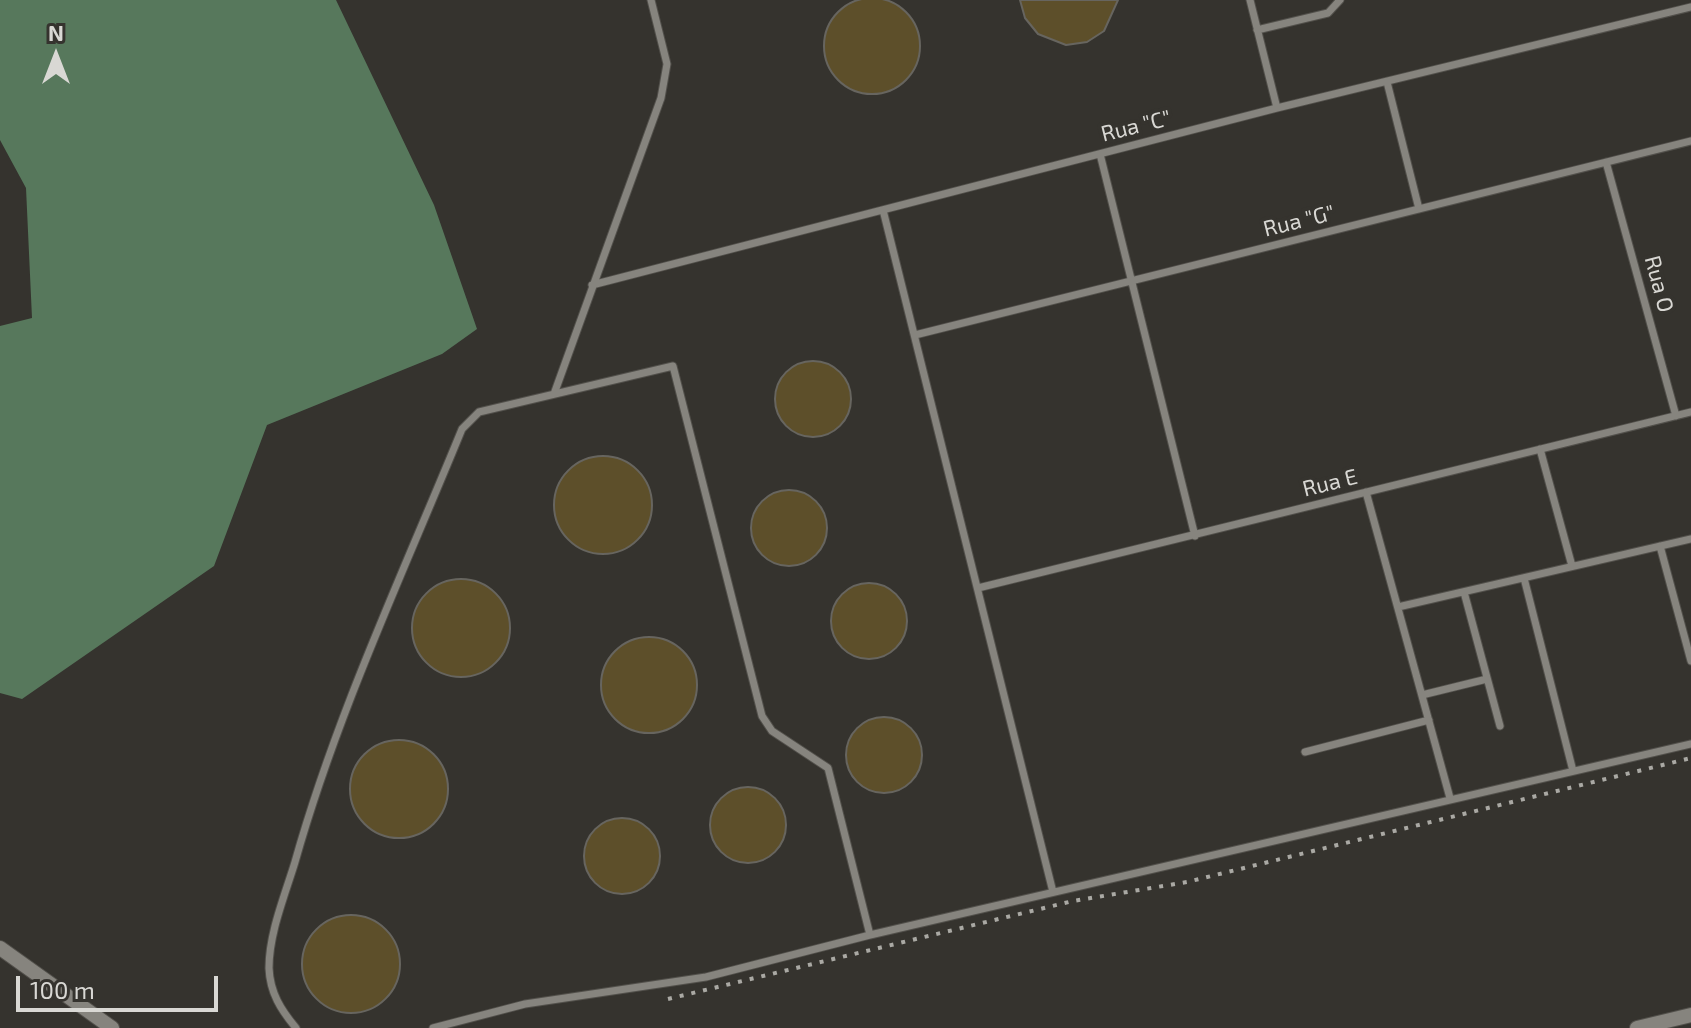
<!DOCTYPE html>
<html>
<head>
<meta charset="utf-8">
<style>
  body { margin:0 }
  #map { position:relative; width:1691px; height:1028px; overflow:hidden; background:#35332e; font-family:"Exo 2",sans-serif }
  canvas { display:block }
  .north { position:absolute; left:16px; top:16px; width:80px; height:80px; -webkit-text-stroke:6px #35332e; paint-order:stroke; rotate:0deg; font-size:22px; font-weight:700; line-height:32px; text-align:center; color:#d9d8d4 }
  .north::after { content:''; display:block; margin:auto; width:28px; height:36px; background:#d9d8d4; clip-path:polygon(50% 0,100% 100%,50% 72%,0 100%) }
  .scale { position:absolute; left:16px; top:976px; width:202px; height:36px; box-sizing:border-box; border:4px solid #d9d8d4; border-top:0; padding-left:10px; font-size:24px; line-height:28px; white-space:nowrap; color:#d9d8d4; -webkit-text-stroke:6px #35332e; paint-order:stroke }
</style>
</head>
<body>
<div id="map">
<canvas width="1691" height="1028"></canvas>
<div class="north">N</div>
<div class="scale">100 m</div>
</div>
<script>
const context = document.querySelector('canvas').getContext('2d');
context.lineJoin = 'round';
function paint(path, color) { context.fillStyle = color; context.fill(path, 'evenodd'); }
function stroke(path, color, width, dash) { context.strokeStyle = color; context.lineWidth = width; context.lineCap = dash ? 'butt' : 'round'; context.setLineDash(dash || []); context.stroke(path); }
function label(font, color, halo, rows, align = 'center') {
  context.font = font + ' "Exo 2",sans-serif'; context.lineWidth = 8; context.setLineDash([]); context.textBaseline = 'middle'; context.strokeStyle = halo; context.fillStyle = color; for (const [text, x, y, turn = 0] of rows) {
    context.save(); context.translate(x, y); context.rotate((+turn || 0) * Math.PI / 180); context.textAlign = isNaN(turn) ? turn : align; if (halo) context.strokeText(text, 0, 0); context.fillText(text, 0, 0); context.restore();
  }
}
paint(new Path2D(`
  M0,0H336L434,205L477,329L442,354L267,425L214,566L22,699L0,693V326L32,318L26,188L0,140Z`), '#57785c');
const building = new Path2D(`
  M824 46a48 48 0 1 1 96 0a48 48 0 1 1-96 0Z
  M1020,0H1118L1104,31L1087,42L1066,45L1038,34L1025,18Z
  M775 399a38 38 0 1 1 76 0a38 38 0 1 1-76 0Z
  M554 505a49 49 0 1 1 98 0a49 49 0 1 1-98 0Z
  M751 528a38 38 0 1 1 76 0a38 38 0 1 1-76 0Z
  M412 628a49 49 0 1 1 98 0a49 49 0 1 1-98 0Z
  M831 621a38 38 0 1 1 76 0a38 38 0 1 1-76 0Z
  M601 685a48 48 0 1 1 96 0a48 48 0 1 1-96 0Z
  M846 755a38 38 0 1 1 76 0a38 38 0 1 1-76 0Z
  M350 789a49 49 0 1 1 98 0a49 49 0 1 1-98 0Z
  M710 825a38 38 0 1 1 76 0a38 38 0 1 1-76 0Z
  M584 856a38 38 0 1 1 76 0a38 38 0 1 1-76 0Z
  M302 964a49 49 0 1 1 98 0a49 49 0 1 1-98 0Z`);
paint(building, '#5d4f2a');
stroke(building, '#67655f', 2);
const lane = new Path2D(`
  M1250,0L1277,108
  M1257,30L1328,13L1340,0
  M1387,82L1419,209
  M1100,154L1195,536
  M1606,162L1676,416
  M883,210L1053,892
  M592,285L1277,108L1691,7
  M915,335L1691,141
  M554,394L661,98L667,64L651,0
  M1540,449L1572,566
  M1366,492L1450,798
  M1660,546L1691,661
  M1524,578L1573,771
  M978,588L1691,412
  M1464,592L1500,726
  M1398,607L1691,539
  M1422,695L1487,679
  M1305,752L1429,720
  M296,1028C281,1010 270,993 269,968C269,933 285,895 295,862C337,713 404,571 462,429L479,412L673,366L762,716L772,731L828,768L870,935
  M433,1028L525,1004L706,977L870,935L1691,744`);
const street = new Path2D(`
  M0,948L112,1028
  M1637,1028L1691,1015`);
stroke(lane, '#52504b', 9);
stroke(street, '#52504b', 16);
stroke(lane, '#86847e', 7);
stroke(street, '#86847e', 14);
stroke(new Path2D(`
  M668,999L1073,901L1187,882L1691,758`), '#aaa9a4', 4, [4, 8]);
label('22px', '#d9d8d4', '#35332e', [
  ["Rua \"C\"",1136,126,-14],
  ["Rua \"G\"",1299,221,-14],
  ["Rua O",1659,284,75],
  ["Rua E",1330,483,-14]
]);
</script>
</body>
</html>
